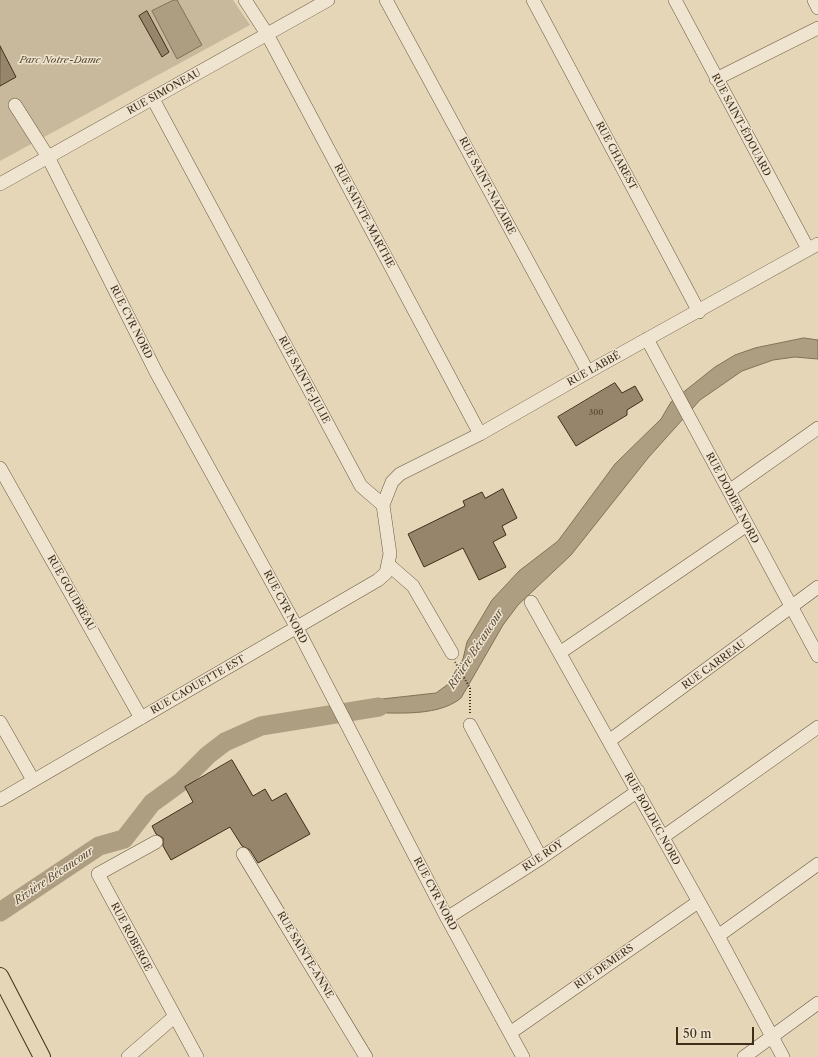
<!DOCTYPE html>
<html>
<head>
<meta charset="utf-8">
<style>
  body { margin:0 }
  #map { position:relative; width:818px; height:1057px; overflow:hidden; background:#e5d6b7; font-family:"Libre Caslon Text",serif }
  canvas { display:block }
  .scale { position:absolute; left:676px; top:1027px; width:78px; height:18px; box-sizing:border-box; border:2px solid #402e19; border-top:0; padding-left:5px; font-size:12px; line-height:14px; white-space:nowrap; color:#402e19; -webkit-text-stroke:3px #eee4d0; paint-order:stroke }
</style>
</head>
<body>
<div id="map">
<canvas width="818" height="1057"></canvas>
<div class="scale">50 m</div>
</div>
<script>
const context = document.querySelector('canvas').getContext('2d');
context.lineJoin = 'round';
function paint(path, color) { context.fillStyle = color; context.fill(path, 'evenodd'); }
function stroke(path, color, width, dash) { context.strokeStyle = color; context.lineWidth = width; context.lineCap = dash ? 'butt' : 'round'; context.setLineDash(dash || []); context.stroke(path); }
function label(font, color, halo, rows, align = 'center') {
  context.font = font + ' "Libre Caslon Text",serif'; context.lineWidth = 3; context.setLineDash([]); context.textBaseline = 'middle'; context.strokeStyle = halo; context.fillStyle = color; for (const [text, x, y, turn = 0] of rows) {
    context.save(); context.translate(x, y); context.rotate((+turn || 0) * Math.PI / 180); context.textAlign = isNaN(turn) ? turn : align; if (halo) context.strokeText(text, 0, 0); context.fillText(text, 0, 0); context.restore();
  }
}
paint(new Path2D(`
  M0,0H233L250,25L0,161Z`), '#c9b99c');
const water = new Path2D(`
  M174,0H177L202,45L177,59L152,11Z
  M804,338L818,340V359L795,357L773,360L742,371L700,400L648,458L571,555L518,605L503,625L461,698C436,719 386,712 354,712L355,702L436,693L447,685L463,659L467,642L492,600L519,571L558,541L615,464L661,419L671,402L715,367L735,355L755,348Z`);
paint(water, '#ad9d81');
stroke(water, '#817157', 1);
stroke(new Path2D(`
  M0,912L99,846L124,839L152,803L181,782L208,755L225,742L261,726L379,707`), '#ad9d81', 19);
const building = new Path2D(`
  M147,11L169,52L162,57L139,16Z
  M0,46L16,77L0,86Z
  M615,383L622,393L635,386L643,400L627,410V415L576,446L558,417Z
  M503,489L517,518L502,526L506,535L493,542L506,567L479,580L463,548L424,567L408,534L465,506L463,501L482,492L485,498Z
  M232,760L253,796L265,789L272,801L286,793L310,834L258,863L250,850L242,846L230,827L171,860L163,846V838L156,834L152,826L193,802L185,787Z`);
paint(building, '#96856b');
stroke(building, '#402e19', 1);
const minor = new Path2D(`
  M245,0L267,34L480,434
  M386,0L588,372
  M533,0L699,312
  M675,0L808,249
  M814,0L818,8
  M716,79L818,28
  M15,105L48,157L156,372L297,628L447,918L523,1057
  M0,184L328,0
  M647,339L818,656
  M0,468L141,718
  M729,491L818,428
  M383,505L392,482L400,474L480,434L588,372L818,244
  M389,565L413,586L452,653
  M531,602L718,936L783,1057
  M561,652L747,525
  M0,722L33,780
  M470,725L541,858
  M609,741L818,587
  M0,800L378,580L386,573L390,554L383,505L361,486L153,99
  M663,837L818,727
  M156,842L98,874L197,1057
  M243,854L366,1057
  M447,918L541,858L638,791
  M718,936L818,864
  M510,1033L698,902
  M128,1057L174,1017
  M744,1057L818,1003`);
const major = new Path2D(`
  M0,976L42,1057`);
stroke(minor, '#695840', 14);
stroke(major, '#402e19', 18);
stroke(new Path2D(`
  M455,662L470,688V714`), '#402e19', 2, [1, 2]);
stroke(minor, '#eee4d0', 13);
stroke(major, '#e5d6b7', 16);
label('8px', '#56442e', null, [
  ["300",596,413]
]);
label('italic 10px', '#5b4a33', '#eee4d0', [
  ["Parc Notre-Dame",60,60]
]);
label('10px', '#402e19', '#eee4d0', [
  ["RUE SIMONEAU",164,92,-29],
  ["RUE SAINT-ÉDOUARD",741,125,62],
  ["RUE CHAREST",616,156,62],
  ["RUE SAINT-NAZAIRE",487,186,62],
  ["RUE SAINTE-MARTHE",364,216,62],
  ["RUE CYR NORD",131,322,63],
  ["RUE LABBÉ",594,369,-29],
  ["RUE SAINTE-JULIE",304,380,62],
  ["RUE DODIER NORD",732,498,62],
  ["RUE GOUDREAU",71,593,60],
  ["RUE CYR NORD",285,607,62],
  ["RUE CARREAU",714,665,-36],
  ["RUE CAOUETTE EST",198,685,-30],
  ["RUE BOLDUC NORD",652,819,61],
  ["RUE ROY",543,856,-34],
  ["RUE CYR NORD",435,894,62],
  ["RUE ROBERGE",131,937,62],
  ["RUE SAINTE-ANNE",305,955,59],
  ["RUE DEMERS",604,967,-35]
]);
label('italic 11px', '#5b4a33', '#eee4d0', [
  ["Rivière Bécancour",476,649,-57],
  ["Rivière Bécancour",54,876,-34]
]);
</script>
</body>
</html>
